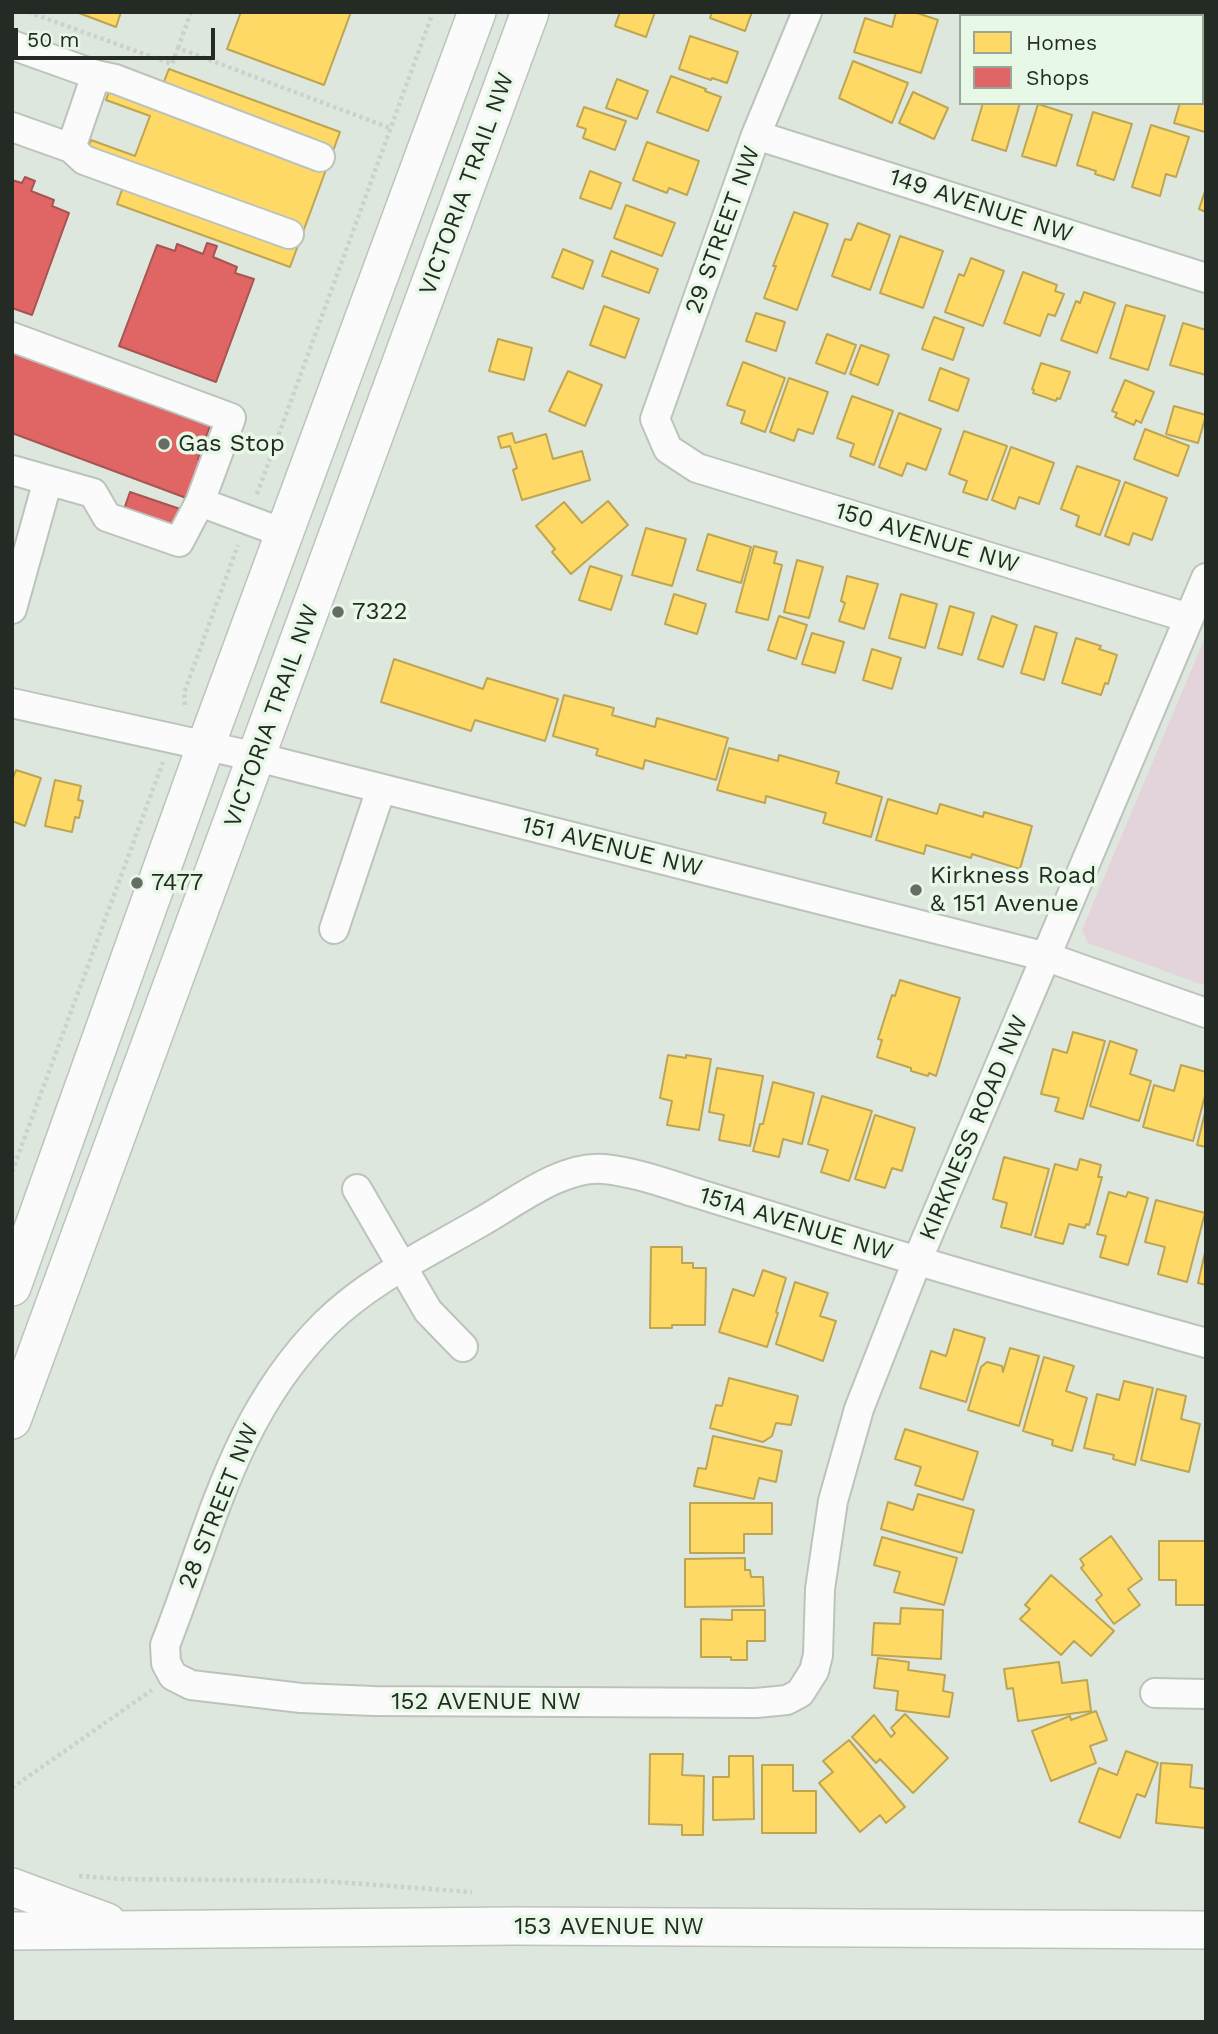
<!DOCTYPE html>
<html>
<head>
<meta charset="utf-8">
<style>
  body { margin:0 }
  #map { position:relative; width:1218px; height:2034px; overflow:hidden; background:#dee7de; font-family:"Work Sans",sans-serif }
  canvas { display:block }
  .frame { position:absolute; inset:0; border:14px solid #242b24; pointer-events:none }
  .legend { position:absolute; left:959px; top:14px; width:245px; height:91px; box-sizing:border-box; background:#e8f8e7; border:2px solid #9aa699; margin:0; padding:9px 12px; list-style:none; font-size:21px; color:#242b24 }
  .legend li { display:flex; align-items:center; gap:14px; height:35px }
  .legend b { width:35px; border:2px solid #9aa699 }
  .scale { position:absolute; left:14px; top:28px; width:201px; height:32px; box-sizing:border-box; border:4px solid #242b24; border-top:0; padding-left:9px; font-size:21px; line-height:24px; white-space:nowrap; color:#242b24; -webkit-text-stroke:5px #e8f8e7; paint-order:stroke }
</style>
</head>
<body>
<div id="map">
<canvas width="1218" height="2034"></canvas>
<div class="frame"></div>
<ul class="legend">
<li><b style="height:19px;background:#ffd966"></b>Homes</li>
<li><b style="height:19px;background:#e06666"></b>Shops</li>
</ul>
<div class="scale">50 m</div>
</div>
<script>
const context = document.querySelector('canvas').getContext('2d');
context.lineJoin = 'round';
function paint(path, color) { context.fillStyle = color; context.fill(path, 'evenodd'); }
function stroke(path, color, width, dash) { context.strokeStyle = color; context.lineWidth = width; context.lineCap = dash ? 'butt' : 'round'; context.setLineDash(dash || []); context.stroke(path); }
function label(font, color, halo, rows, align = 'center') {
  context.font = font + ' "Work Sans",sans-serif'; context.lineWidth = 7; context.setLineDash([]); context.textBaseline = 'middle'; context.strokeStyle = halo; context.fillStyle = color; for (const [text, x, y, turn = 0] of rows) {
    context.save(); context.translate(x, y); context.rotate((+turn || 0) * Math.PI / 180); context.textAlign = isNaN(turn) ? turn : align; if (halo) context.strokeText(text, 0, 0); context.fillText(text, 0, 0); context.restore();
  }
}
paint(new Path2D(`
  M1206,635V986L1088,943L1082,930Z`), '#e3d3da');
const homes = new Path2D(`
  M76,12H121L116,27Z
  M241,12H351L324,85L227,49Z
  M620,12H655L646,37L615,26Z
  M712,12H752L745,31L710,18Z
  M896,12H914L938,20L921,73L854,52L865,18L892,27Z
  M1138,12H1169L1163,16H1140Z
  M1198,12H1206V49L1202,47V16H1196Z
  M690,36L738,52L727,83L712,78L711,80L679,69Z
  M853,61L908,83L892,123L839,98Z
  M169,69L340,132L290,267L117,204L124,184L80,168L91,140L135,156L150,116L106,100L116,73L161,89Z
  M671,76L706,89L705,91L721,97L708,131L657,112Z
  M617,79L648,91L637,119L606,108Z
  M913,92L948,108L934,139L899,123Z
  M1202,98L1206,99L1205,132L1174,123L1180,103H1202Z
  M983,103H1020L1006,151L972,140Z
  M1038,104L1072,115L1056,166L1022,156Z
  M584,107L626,121L615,150L583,138L586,129L577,126Z
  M1093,112L1132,124L1114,180L1095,174L1096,171L1077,165Z
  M1151,125L1189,137L1176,177L1166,174L1160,196L1132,187Z
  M647,142L699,161L687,195L669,188L667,193L633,180Z
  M590,171L621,183L611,209L580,198Z
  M1206,188V212L1199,209Z
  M626,205L675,223L662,256L614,238Z
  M794,212L828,224L797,310L764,298L776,266H773Z
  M858,223L890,235L870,290L832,276L845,239L851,240Z
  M900,236L943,251L923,308L880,293Z
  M563,249L593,261L583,289L552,277Z
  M611,251L658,269L649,293L602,276Z
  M971,258L1004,271L983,326L945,312L959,274L964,276Z
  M1023,272L1057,285L1055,291L1064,294L1055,316L1048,314L1040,336L1004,323Z
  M1084,292L1115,303L1097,353L1061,340L1076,301L1080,303Z
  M1126,305L1165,316L1148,370L1110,358Z
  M604,306L639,319L625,358L590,345Z
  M756,313L785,322L776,351L746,341Z
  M934,317L964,328L953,360L922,349Z
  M1183,323L1206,330V375L1170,365Z
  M827,334L856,345L845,374L816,363Z
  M498,339L532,348L524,380L489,371Z
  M861,345L889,355L878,385L850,374Z
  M743,362L785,378L765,432L741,423L745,411L727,405Z
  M1041,363L1070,372L1060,399L1057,398L1056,401L1033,393L1034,390L1032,389Z
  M940,368L969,379L958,411L929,400Z
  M568,371L602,385L585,426L549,411Z
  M789,378L828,392L813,434L798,429L794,441L770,432Z
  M1125,380L1154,392L1141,423L1136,420L1134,425L1115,417L1117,413L1112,411Z
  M852,396L893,411L874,465L850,456L854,444L837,438Z
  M1174,406L1206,415L1198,443L1166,434Z
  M899,413L941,429L926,470L907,463L902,476L879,467Z
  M1145,429L1189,446L1178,476L1134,459Z
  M964,431L1007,446L987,500L963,492L967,481L949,474Z
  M512,433L515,443L546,434L553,459L582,451L590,480L522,500L513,470L517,468L510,446L501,448L498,437Z
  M1011,447L1054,463L1039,504L1019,497L1015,509L992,500Z
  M1077,466L1120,481L1100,535L1076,526L1079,516L1061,509Z
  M1125,482L1167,498L1152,540L1133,533L1129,545L1105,536Z
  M608,501L628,525L571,574L552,552L555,549L536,526L564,502L582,523Z
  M646,528L686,539L672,586L632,575Z
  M708,534L751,547L741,583L697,570Z
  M754,546L777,552L774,563L782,565L768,620L736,612Z
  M797,560L823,567L809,618L784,612Z
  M590,566L622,576L611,610L579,600Z
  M847,576L878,584L864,629L839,621L845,603L841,601Z
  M674,594L706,604L697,634L665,624Z
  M901,594L937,604L925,648L889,638Z
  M950,606L974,613L962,655L938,648Z
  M779,616L807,625L796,659L768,650Z
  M992,616L1017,625L1003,667L978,659Z
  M1035,626L1057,633L1044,680L1021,673Z
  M812,633L844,642L835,673L802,664Z
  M1076,638L1101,646L1099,649L1117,655L1108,684L1105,683L1101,695L1062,683Z
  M872,649L901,658L892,689L863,680Z
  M394,659L483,689L487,678L558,699L545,741L475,720L471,731L381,702Z
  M564,695L614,708L612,715L655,727L657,718L728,738L716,780L645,760L643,769L596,755L598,749L553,736Z
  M729,748L778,761L779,755L839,772L836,783L882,797L871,837L823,823L826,813L766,796L765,803L717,790Z
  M16,770L41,778L25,826L12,821V781Z
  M55,780L81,786L78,800L83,801L79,818L75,817L72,832L45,826Z
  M888,799L937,814L940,804L983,817L984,812L1032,826L1020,869L972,854L971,858L926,845L924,854L876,840Z
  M900,980L960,998L936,1076L929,1073L928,1076L911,1071V1068L877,1057L882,1040L878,1039L892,995L895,996Z
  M1073,1032L1105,1041L1083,1119L1055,1111L1059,1098L1041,1094L1053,1049L1067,1053Z
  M1110,1041L1137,1050L1130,1074L1151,1081L1139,1121L1090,1106Z
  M668,1055L686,1058V1055L711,1059L699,1130L667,1125L672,1101L660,1098Z
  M1181,1065L1206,1072V1092L1193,1141L1143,1127L1154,1085L1174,1091Z
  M717,1068L763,1076L750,1146L719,1140L724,1115L709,1112Z
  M773,1082L814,1093L802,1144L783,1139L779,1157L753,1151L760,1124H763Z
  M822,1096L872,1111L849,1181L821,1172L828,1150L808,1144Z
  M1206,1109V1147L1197,1145Z
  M875,1115L915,1128L902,1171L892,1168L885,1188L855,1179Z
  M1004,1157L1049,1169L1031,1235L1001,1227L1007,1203L993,1199Z
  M1080,1159L1101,1165L1098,1177H1102L1089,1225L1086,1224L1085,1228L1069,1224L1063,1244L1035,1237L1055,1164L1077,1170Z
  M1109,1192L1126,1197L1128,1192L1148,1198L1128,1265L1100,1257L1106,1236L1097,1234Z
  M1156,1200L1205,1213L1187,1282L1158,1274L1165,1247L1145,1242Z
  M651,1247H682V1263H693V1268H706L705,1325H672V1328H650Z
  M1206,1248V1285L1198,1283Z
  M763,1270L786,1278L776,1312L778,1313L767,1347L719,1332L733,1289L754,1296Z
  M795,1282L828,1293L820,1316L836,1321L823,1361L776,1344Z
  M954,1329L985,1338L966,1402L920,1388L931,1351L946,1356Z
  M1010,1348L1039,1356L1019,1426L968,1410L981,1367L987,1362L1002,1366L1003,1372Z
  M1044,1357L1074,1366L1066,1391L1087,1398L1072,1451L1052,1445L1053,1440L1023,1431Z
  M729,1378L798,1396L791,1425L776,1423L772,1436L763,1442L710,1428L716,1405L722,1406Z
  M1124,1381L1153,1388L1135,1465L1113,1459L1114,1455L1084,1448L1097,1394L1119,1400Z
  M1157,1389L1186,1396L1181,1419L1200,1424L1189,1472L1141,1460Z
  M905,1429L978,1452L963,1500L915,1485L921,1467L895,1459Z
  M713,1436L782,1451L776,1482L759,1478L754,1499L694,1486L698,1468L706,1469Z
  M918,1494L974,1510L962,1553L881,1529L888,1502L913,1510Z
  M690,1503H772V1534H744V1553H690Z
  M1111,1536L1142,1579L1128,1589L1140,1605L1114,1624L1096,1600L1102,1595L1081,1568L1084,1565L1080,1559Z
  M882,1537L957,1558L944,1605L894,1592L900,1572L874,1565Z
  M1159,1541H1206V1605H1176V1580H1159Z
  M745,1558V1570H750L751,1577H763L764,1606L685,1607V1559Z
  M1051,1575L1114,1631L1091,1656L1074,1641L1061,1655L1020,1619L1030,1609L1025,1605Z
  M901,1608L943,1610L941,1659L872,1655L874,1623L900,1624Z
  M732,1610H765V1641H747V1660H731V1657H701V1619L732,1620Z
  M878,1658L909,1662L908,1670L945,1675L943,1691L953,1693L949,1717L896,1710L898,1691L874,1688Z
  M1059,1662L1062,1683L1087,1680L1091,1711L1018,1721L1013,1688L1007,1689L1004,1669Z
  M1096,1711L1107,1740L1090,1746L1096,1763L1051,1781L1032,1731L1070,1716L1071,1720Z
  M905,1714L948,1758L913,1793L880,1759L876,1763L852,1737L874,1715L891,1737L895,1733L891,1728Z
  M849,1740L905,1807L886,1823L880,1815L860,1832L819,1783L833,1772L823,1761Z
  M1126,1751L1158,1763L1145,1797L1137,1794L1120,1838L1079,1822L1099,1768L1117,1775Z
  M650,1754H683L682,1775L704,1776L703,1835H682V1825L649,1824Z
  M729,1756H753L754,1819L713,1820V1777H729Z
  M1161,1763L1192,1765L1190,1787L1206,1789L1205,1828L1156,1823Z
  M762,1765H793V1791H816V1833H762Z`);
paint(homes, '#ffd966');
stroke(homes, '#bda552', 2);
const shops = new Path2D(`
  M25,177L35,181L31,191L54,200L52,206L69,213L32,315L12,308V180L22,183Z
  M207,243L217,246L213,257L237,267L235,273L254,279L216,382L119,346L157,245L175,251L177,244L203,254Z
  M12,352L210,426L198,459L204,461L189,499L12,433Z
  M130,492L186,511L178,534L122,515Z`);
paint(shops, '#e06666');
stroke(shops, '#a85452', 2);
const minor = new Path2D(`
  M807,12L756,135L655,419L668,449L697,468L1189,618
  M12,45L96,75L71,148L12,127
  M96,75L115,79L320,157
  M756,135L1206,278
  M71,148L84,160L289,234
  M12,337L231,418L200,502
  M12,470L93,493L107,517L179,542L200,502L286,534
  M1206,578L917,1261L859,1409L833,1501L820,1589L818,1655L814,1671L800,1693L787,1700L756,1703L374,1701L301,1698L191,1685L173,1676L166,1663L165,1645C211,1529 233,1416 325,1324C368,1281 427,1253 479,1223C515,1203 562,1165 604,1169C634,1172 665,1183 693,1192C735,1205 777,1218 819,1231C947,1271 1077,1307 1206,1343
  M12,609L48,480
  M12,703L257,757L1047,957L1206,1013
  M334,929L381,789
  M357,1189L428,1311L463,1347
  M1155,1693L1206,1694`);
const major = new Path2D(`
  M12,1287L206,745L477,12
  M12,1420L530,12
  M12,1887L107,1922
  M12,1931L515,1926L1206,1930`);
stroke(minor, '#bcc3bc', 32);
stroke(major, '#bcc3bc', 40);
stroke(new Path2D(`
  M28,12L172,64L178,48L390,128
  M178,48L191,12
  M257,494L433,12
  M185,705L184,693L238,545
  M12,1172L163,762
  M12,1788L152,1690
  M79,1876L119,1879L320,1881L472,1892`), '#cdd0cd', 4.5, [3.5, 3.5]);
stroke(minor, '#fafbfa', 28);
stroke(major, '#fafbfa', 37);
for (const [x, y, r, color] of [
  [164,444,7,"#656d65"],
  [338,612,7,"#656d65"],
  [137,883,7,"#656d65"],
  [916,890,7,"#656d65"]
]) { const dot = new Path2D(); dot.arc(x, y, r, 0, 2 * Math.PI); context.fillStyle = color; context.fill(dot); stroke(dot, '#e8f8e7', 2.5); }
label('24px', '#242b24', '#e8f8e7', [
  ["VICTORIA TRAIL NW",467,184,-70],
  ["149 AVENUE NW",981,206,18],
  ["29 STREET NW",723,230,-70],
  ["150 AVENUE NW",927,538,17],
  ["VICTORIA TRAIL NW",272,716,-70],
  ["151 AVENUE NW",612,847,14],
  ["KIRKNESS ROAD NW",974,1128,-67],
  ["151A AVENUE NW",796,1224,17],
  ["28 STREET NW",219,1506,-68],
  ["152 AVENUE NW",486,1702],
  ["153 AVENUE NW",609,1927]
]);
label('24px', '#242b24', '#e8f8e7', [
  ["Gas Stop",178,444],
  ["7322",352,612],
  ["Kirkness Road",930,876],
  ["& 151 Avenue",930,904],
  ["7477",151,883]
], 'left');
</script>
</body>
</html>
